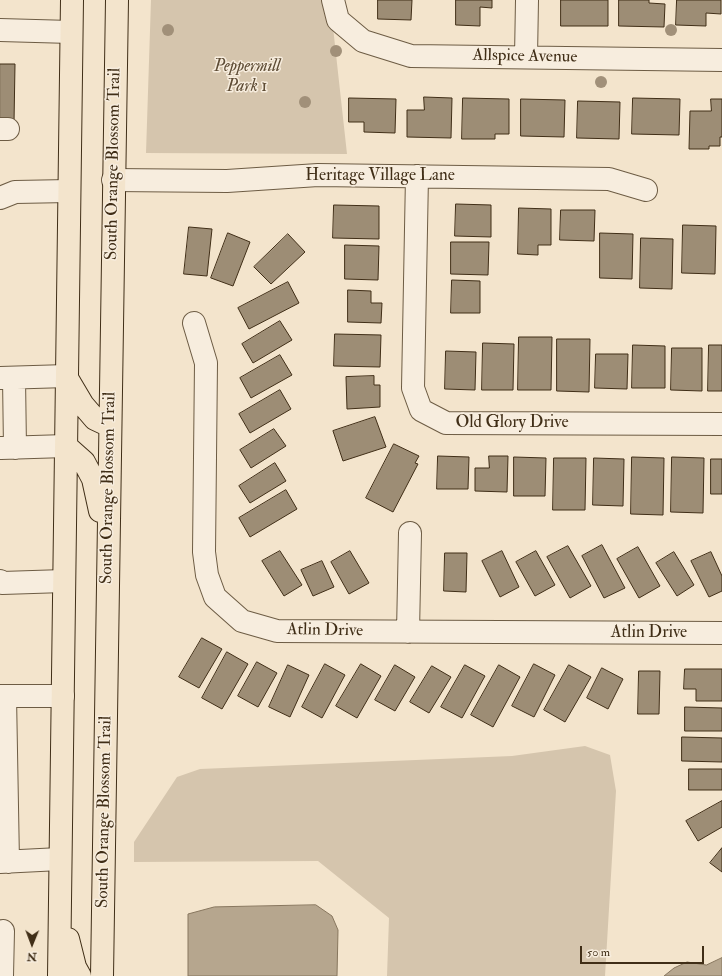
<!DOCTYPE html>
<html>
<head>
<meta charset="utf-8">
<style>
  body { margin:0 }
  #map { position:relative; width:722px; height:976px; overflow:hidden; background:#f3e4cc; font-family:"IM FELL Double Pica",serif }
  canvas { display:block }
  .north { position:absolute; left:12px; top:924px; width:40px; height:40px; -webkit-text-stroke:3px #f7edde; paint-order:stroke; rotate:181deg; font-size:11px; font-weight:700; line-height:16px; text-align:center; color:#402e17 }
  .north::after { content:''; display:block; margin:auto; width:14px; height:18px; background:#402e17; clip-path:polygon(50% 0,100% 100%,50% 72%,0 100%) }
  .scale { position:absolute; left:580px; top:946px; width:124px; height:18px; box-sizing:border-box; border:2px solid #402e17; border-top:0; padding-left:5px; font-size:12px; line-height:14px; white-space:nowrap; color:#402e17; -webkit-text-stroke:3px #f7edde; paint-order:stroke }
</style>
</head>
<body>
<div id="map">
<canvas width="722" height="976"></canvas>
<div class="north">N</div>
<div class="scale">50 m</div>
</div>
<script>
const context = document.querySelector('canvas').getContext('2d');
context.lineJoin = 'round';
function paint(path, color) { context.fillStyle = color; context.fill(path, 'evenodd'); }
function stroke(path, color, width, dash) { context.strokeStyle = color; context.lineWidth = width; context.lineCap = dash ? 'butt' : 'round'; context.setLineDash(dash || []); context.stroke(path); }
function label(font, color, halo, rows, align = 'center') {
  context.font = font + ' "IM FELL Double Pica",serif'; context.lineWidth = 3; context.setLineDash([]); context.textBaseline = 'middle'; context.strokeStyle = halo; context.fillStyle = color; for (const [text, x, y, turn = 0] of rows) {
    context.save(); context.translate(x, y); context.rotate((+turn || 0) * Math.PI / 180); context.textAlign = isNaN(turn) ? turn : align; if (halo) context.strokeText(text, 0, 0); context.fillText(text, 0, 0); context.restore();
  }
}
paint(new Path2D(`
  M151,0H330L347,154L146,153Z
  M585,746L610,755L616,791L605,976H387L389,918L318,861L134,862V842L177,777L200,769L512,756Z`), '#d5c5ad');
const water = new Path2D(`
  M316,905L332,916L338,930L337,976H188V914L214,907Z
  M722,958V976H664L674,968L687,962L706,965Z`);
paint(water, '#b6a68e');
stroke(water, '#87765e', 1);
const building = new Path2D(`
  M378,0H412L411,20L378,19Z
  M456,0H492V8L480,7V26L456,25Z
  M561,0H608V26H561Z
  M619,0H649V3L665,4L664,27L619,26Z
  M677,0H721V14L706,13V26L676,25Z
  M0,64H15L14,123H0Z
  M424,97L452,98L451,138L407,137V110H424Z
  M349,98L396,99L395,133L364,132V122H349Z
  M463,98L509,99V134H495V139H462Z
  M633,98L680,99L679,135L632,134Z
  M521,99L565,100L564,137L521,136Z
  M711,99H722V137H720V146H709V149H689L690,111H711Z
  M578,101L620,102L619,139L577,138Z
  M456,204L491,205V237L455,236Z
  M334,205L379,206V239L333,238Z
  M519,208L551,209V245H538V255L518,254Z
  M561,210H595L594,241L560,240Z
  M683,225L716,226L715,274L682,273Z
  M189,227L212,229L207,276L184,274Z
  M228,233L250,242L233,286L211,278Z
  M600,233L633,234L632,279L600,278Z
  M288,234L305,252L271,284L254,267Z
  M641,238L673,239L672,289L640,288Z
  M451,242H489L488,275L451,274Z
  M345,245L379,246L378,280L345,279Z
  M452,280L480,281V313H451Z
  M288,282L299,303L249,329L238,308Z
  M348,290L371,291V303H382L381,323L348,322Z
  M280,321L292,340L253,363L242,344Z
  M335,334L381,335L380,367L334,366Z
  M519,337H552L551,390H518Z
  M557,339H590L589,392L557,391Z
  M483,343L514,344L513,390H482Z
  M633,345L665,346V388H632Z
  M709,345H722V391H708Z
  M672,348H702V391L671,390Z
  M446,351L476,352L475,390L445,389Z
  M596,354H628L627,389L595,388Z
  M280,355L292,375L251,398L240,378Z
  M374,376V385H380V407L347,409L346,377Z
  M280,390L291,409L250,433L239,414Z
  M375,417L386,447L343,461L333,431Z
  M274,429L286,446L251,468L240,450Z
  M394,444L419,456L415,463L418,464L393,512L366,498Z
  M438,456L469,457L468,489H437Z
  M489,456H508L507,492L475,491V468H489Z
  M514,457L546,458L545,496H514Z
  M632,457L664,458L663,515L631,514Z
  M672,457L704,458L703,513L671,512Z
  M554,458H586L585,510H553Z
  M594,458L624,459L623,506L593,505Z
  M711,459H722V494H711Z
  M275,463L286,481L250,503L239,486Z
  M286,490L297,509L250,537L239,518Z
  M602,545L625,588L604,598L582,556Z
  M568,546L591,586L570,598L547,557Z
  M638,547L660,586L639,598L617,559Z
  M280,551L302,585L284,596L262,561Z
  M350,551L369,583L349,594L331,562Z
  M502,551L519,587L500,597L482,561Z
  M536,551L555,585L535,596L516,562Z
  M674,552L694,585L677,596L656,563Z
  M711,552L722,576V591L709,597L691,561Z
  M445,553H467L466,592L444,591Z
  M322,561L334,587L313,596L301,570Z
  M202,638L222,649L199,688L179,677Z
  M227,652L248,664L222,709L202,698Z
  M257,662L277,673L258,707L238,696Z
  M325,664L345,675L322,718L302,707Z
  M361,664L381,676L357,718L336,706Z
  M534,664L555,675L534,717L512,706Z
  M288,665L309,675L290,717L269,707Z
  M395,665L415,677L395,711L375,700Z
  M465,665L485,676L462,718L441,707Z
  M499,665L520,677L493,727L471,715Z
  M569,665L591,677L565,722L544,710Z
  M432,666L451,677L429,713L410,702Z
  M602,668L623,679L608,709L587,698Z
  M685,669H722V701H696V689H684Z
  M639,671H660L659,714H638Z
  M685,707L722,708V731H685Z
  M682,737L722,738V762L682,761Z
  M689,769H722V790H689Z
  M722,801V827L698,841L686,821Z
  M722,848V872L710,863Z`);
paint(building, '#9d8d75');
stroke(building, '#402e17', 1);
const minor = new Path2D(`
  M333,0L338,20L363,41L411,56L722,60
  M0,30L71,32
  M526,57L527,0
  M0,129H8
  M417,176L413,388L421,410L446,423L722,424
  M113,180L227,181L318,175L609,179L646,190
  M0,198L15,192L69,191
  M194,323L206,363L204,552L207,575L215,597L242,621L277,631L722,633
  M0,378L67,376
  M14,378L15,448
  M1,448L66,446
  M0,581L2,583L64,581
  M408,632L410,533
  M0,696H63
  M5,696L8,862
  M0,862L60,859
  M2,976L3,931`);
const major = new Path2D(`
  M67,378L83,405L95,419L110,426
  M66,446L84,462L93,479L100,511
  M68,939L75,967L80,976
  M59,976L72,0
  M102,976L117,0`);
stroke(minor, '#6d5c44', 24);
stroke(major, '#402e17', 24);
stroke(minor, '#f7edde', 22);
stroke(major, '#f3e4cc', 22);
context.fillStyle = '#a19079';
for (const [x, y] of [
  [168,30],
  [671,30],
  [336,51],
  [601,82],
  [305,102]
]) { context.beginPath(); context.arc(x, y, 6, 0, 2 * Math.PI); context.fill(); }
label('17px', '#402e17', '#f7edde', [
  ["Allspice Avenue",525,57,1],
  ["South Orange Blossom Trail",114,164,-89],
  ["Heritage Village Lane",380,176],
  ["Old Glory Drive",512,423],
  ["South Orange Blossom Trail",109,488,-89],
  ["Atlin Drive",325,631,1],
  ["Atlin Drive",649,633],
  ["South Orange Blossom Trail",105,812,-89]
]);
label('italic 17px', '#5e4c35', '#f7edde', [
  ["Peppermill",247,67],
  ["Park 1",247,87]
]);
</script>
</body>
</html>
